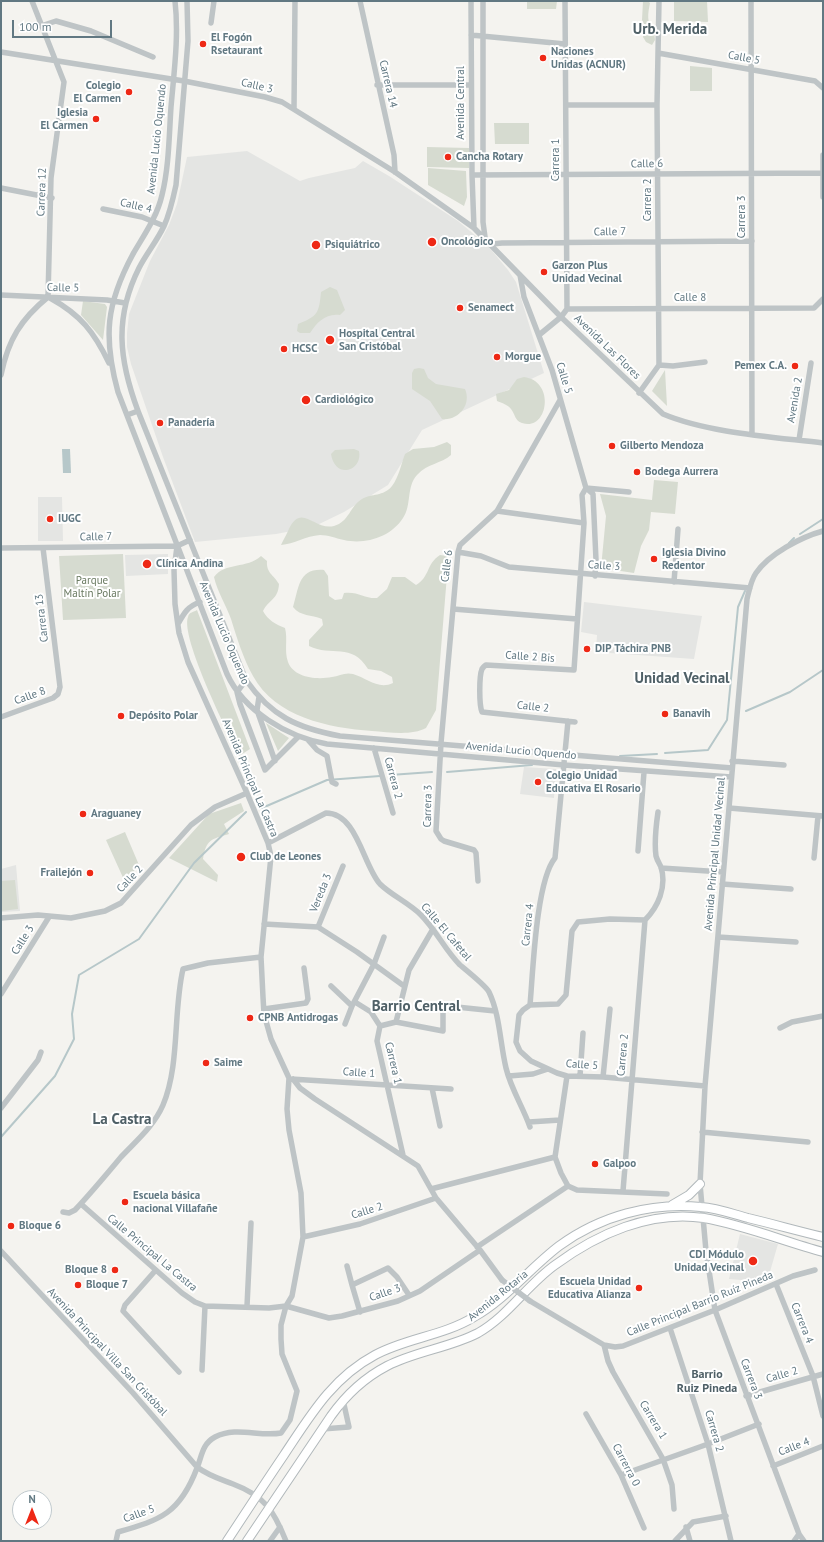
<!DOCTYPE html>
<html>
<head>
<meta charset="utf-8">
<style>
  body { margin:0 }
  #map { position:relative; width:824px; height:1542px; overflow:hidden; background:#f4f3ef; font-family:"PT Sans",sans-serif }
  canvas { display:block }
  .frame { position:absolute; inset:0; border:2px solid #617882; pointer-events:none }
  .north { position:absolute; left:12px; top:1490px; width:40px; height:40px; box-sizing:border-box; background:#fff; border:1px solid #c0c9cd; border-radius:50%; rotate:0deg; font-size:11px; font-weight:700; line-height:16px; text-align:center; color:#617882 }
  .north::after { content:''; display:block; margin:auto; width:14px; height:18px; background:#ee2815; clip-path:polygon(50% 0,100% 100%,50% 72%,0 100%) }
  .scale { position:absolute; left:12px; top:20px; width:100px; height:18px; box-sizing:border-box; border:2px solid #617882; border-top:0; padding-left:5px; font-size:12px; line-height:14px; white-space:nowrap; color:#617882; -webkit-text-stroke:3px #fff; paint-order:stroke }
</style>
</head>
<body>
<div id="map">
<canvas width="824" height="1542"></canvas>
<div class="frame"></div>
<div class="north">N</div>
<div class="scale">100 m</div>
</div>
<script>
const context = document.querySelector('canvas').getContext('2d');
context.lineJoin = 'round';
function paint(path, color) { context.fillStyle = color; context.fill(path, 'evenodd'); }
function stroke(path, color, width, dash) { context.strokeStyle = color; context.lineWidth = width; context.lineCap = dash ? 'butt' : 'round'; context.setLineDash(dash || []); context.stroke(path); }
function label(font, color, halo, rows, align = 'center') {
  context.font = font + ' "PT Sans",sans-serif'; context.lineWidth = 4; context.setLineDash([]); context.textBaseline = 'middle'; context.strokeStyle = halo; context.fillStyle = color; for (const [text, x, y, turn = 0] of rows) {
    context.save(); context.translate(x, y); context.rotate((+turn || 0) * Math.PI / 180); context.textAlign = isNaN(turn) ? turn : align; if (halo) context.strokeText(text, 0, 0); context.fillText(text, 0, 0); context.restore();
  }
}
paint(new Path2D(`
  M247,151L300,181L309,178L355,168L363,161L389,176L458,221L488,246L508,270L516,282L544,373L422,430L388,485L344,512L313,527L276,534L195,542L163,457L131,364L127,347V333L129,314L150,261L169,225L177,204L187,157Z
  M38,497H62L63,541H38Z
  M168,554V574L126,576L125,555Z
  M584,602L702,616L694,659L596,652L597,635L581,632Z
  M524,767L556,769L554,798L520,794Z
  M16,865L20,911L1,912V869Z
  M740,1234L778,1244L767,1282L729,1279Z`), '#e4e5e3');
paint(new Path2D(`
  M527,1H557L556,9H527Z
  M643,1H648L650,3C648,13 646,23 654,31L655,40L652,45L646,42L643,37L645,26L642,20Z
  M674,1H707L708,22L674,21Z
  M690,66L712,68V91H690Z
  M494,123H529V144H495Z
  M427,147L469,148V168L427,167Z
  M428,168L466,171L467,197L464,206L428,185Z
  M330,287L337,290L345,310L340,315C326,313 317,322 310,333H300L297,331L298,324C318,316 319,313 321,292Z
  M83,301L105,304L107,307L103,340L81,315Z
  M419,368L424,369L428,378L436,384L465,389C472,405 458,421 442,419L430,401L412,389V373L414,369Z
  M665,370L667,406L652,391Z
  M524,377C556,381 548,432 522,423C515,421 515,414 511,409C508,405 502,403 497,401L496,394L509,390L517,379Z
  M447,442L451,445V455C441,464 428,463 417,475C406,487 412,505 403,518C391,537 365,545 344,540C335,538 328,535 320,535C306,536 294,544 281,545C283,540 286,536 288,531C301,501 314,531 334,526C349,522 350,506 362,499C372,493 383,497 392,486C399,477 401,464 405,454L413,449L434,447Z
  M354,449L359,451C363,471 335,480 331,454L335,450Z
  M654,480L678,482L675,514L651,512L649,530L641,546L634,573L601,568L606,516L600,494L652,500Z
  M123,554L126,618L63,620L59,556Z
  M440,555L447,556L448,563L436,710L426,728C412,736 388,732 372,731C329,728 275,717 253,676C243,658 237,638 231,619C226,605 217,591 214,577C225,562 247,569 261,556L267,561C266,573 274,575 279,584C278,600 269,599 263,611C268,620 275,624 285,628C288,639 284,651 288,662C294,678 317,680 332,677C339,676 345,672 353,674C367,678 378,690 393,683L392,677L381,671L368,669C352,642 331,657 309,646V640L323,625L322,619C311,614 301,617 293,607C299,588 298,568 324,570L328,576L329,596L335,600L342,599L344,593C358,591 365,599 377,598L387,589L392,577H405L416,585C430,577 426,564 440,555Z
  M197,610L250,749L239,756C228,733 180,637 188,617C189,612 194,612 197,610Z
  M266,723L289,738L278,751Z
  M241,803L244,811L224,824L229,834C211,839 206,840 203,859L218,875L217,882L169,858L209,814Z
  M125,832L139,865L125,882L106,840Z
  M15,880L18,909L1,911V881Z`), '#d6dbd0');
paint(new Path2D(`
  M62,449H70L71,473H63Z`), '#b6c7c9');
stroke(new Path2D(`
  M800,534L823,519
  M789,543L794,538
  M746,711L790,692L823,670
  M665,753L708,750L727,720L738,607L745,591
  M620,756L657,754
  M447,772L532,765
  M390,775L432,772
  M262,808L327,780L380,776
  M1,1137L55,1076L74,1039L72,1014L79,975L139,939L194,863L246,812`), '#b6c7c9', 2);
const secondary = new Path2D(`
  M672,1205L689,1195L700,1184
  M227,1541C246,1512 265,1483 284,1455C310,1416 332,1378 375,1355C406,1338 443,1336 474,1317C506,1299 530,1268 559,1246C600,1216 651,1202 701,1207C717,1208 733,1214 748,1218C773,1224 798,1231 823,1237
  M247,1541L331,1416C346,1395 364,1378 387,1366C416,1351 449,1348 478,1333C508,1316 527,1285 555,1265C597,1234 650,1210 704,1218C744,1225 783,1241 823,1252`);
stroke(secondary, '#b1b8bb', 10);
stroke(new Path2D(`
  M175,1C179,36 174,72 171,107C169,136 169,167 162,195C157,217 144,235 133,254C106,304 103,337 118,392L227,674C244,711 287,737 327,744L564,765L731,777
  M187,1L188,41L176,185C173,199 170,213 164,226C157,241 146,254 139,268C114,318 119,360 138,411L246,680C271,716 297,728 340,736L732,768
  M360,1L394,155L395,172
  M471,1L472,175L474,228
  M483,1V222L485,237
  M751,1L752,434
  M211,23L214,1
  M41,26L56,21L91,31L153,57
  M471,35L565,44
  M1,52L184,81L265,97L282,102L395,172L474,228L561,317L663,414C708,433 774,437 823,443
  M658,53L815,81L823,88
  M377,85H471
  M566,105H657
  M294,109L295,1
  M823,155V197
  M472,175L823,173
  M1,188L52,198
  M103,209L142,217L164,226
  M492,244L502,243L752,241
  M520,275L524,297L552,370L586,488L593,494L596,560L595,576
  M1,295L107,300L125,303
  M50,298C81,315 94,332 109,363
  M567,309L814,308L823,299
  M539,335L561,317L567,309L565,1
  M659,365L673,366L705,362
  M1,375C8,340 21,319 48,297L51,178L64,82L32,1
  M639,393L659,365L657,105L659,1
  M127,415L138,411
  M799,440L811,363
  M586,488L629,492
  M497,511L584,523
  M1,548L177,546L190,540
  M458,552L481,556L509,567L750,588
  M674,582L678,529
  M453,609L577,619
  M178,624C184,613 188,606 200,602
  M246,680L237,692L240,704L265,770L298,737
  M259,697L257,710L275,761
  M1,717L53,698L58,694L60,687L43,548
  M568,721L555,858C536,881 533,972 530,1005L523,1010L519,1015L516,1042L520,1051L531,1061L557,1073L567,1076L603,1077L705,1086
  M575,722L482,712C479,705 479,676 482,669C482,669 485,665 486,665L574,670L584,523L582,495L586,488
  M309,741L317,750L327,756L332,782L336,784
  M374,748L393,813
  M732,761L784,765
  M729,808L823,816
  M268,843L326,813C357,813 363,865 380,884C391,895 409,903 421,915C436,930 445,950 460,965C466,970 486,986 489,992C500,1015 500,1043 506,1068C511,1089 523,1107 530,1127
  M638,851L644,772
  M814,858L818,816
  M661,868L723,872
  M478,881L476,853L474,850L444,841L441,839L436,831L441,743L458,552L460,545L497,511L560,400
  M722,884L791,889
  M1,918L38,915L71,918L105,911L121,903L191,825L215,807L247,793
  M645,920C658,907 667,887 661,867C659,863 657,860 656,856C654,842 656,826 658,812
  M264,924L318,927L357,952L404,986
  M318,927L343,866
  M718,937L796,942
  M331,986L352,1006
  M1,994L49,917
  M355,1002L371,1012L380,1026
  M530,1005L558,1004L566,995L572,931L578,922L610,919L645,920
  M264,1009L306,1003L308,999L304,968
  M396,1022L443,1031V1007L447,1006L495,1011
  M345,1024L352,1006L374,964L384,937
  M780,1028L792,1022L823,1016
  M509,1076L533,1074L548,1069
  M567,1076L555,1157L561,1173L568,1186
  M580,1076L583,1033
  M603,1077L610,1009
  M291,1079L451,1089
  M293,1079L300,1088L315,1099L418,1166L436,1198L480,1250L502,1280
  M432,1088L440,1126
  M1,1108L38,1060L41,1052
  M529,1122L560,1120
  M702,1132L808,1142
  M403,1155L377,1041L380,1026L396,1022L409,970L433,929
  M568,1186L577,1190L667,1194
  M431,1189L555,1157
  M623,1191L645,920
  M81,1204L182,1293L195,1302L205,1306L269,1308L286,1306L329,1318L342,1316L398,1301L420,1291L480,1250
  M63,1212L69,1213L75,1210C91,1193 106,1175 121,1157C136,1141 154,1126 163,1105C180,1065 173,1012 183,969L208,963L261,957
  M303,1237L360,1224L436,1198
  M477,1247L568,1186
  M1,1251L133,1393L197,1467C209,1476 220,1479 233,1484C265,1496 274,1511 286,1541
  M347,1266L352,1285
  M155,1271L125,1305L123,1311L179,1372
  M776,1284L813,1376L823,1416
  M530,1301L604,1345L615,1347L623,1346L715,1310L793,1276L815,1270
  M247,1306L251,1223
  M360,1312L352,1285L388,1268L397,1277L409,1295
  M670,1328L708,1444L731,1541
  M604,1345L608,1361L613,1372L663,1459L672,1485L674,1509
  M202,1370L205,1306
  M746,1396L823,1374
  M586,1414L621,1475L644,1528
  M322,1429L349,1427L343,1400
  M773,1466L823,1446
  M621,1475L708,1444L759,1424
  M686,1527L690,1541
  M116,1541L118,1532C161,1520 180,1513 197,1468C202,1456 202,1444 215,1437C236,1426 259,1437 281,1433L290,1420L297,1391L282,1354L281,1339V1325L286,1306L292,1296L303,1237L301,1193L289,1130L287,1109L289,1078L271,1039L264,1014L263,997L261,957L271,856L268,843L247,793L188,662L179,633L175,604L174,570L177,546
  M270,1541L280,1527
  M675,1541L693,1522L726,1516
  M794,1541L799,1534
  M804,1541L799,1534L715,1310L706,1251L700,1184L705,1086L747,599C749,591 751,580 756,573C769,554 801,537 823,531`), '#bec4c6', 5.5);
stroke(secondary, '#fff', 8);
stroke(new Path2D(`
  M502,1280L530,1301`), '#bec4c6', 5.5);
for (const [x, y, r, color] of [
  [203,44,4,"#ee2815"],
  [543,58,4,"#ee2815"],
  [129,92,4,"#ee2815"],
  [96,119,4,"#ee2815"],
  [448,157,4,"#ee2815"],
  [432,242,5,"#ee2815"],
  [316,245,5,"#ee2815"],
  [544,272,4,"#ee2815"],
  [460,308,4,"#ee2815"],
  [330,340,5,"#ee2815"],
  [284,349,4,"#ee2815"],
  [497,357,4,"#ee2815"],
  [795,366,4,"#ee2815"],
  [306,400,5,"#ee2815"],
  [160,423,4,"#ee2815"],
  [612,446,4,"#ee2815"],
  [637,472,4,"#ee2815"],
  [50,519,4,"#ee2815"],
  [654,559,4,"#ee2815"],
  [147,564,5,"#ee2815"],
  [587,649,4,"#ee2815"],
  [665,714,4,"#ee2815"],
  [121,716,4,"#ee2815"],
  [538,782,4,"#ee2815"],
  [83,814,4,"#ee2815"],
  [241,857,5,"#ee2815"],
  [90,873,4,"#ee2815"],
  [250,1018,4,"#ee2815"],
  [206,1063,4,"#ee2815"],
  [595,1164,4,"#ee2815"],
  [125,1202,4,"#ee2815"],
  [11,1226,4,"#ee2815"],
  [753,1261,5,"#ee2815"],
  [115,1270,4,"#ee2815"],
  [78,1285,4,"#ee2815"],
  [639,1288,4,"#ee2815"]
]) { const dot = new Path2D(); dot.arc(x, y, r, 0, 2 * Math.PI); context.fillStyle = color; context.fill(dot); stroke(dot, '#fff', 1.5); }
label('bold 11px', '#617882', '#fff', [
  ["El Fogón",211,38],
  ["Rsetaurant",211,51],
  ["Naciones",551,52],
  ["Unidas (ACNUR)",551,65],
  ["Colegio",121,86,"right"],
  ["El Carmen",121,99,"right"],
  ["Iglesia",88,113,"right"],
  ["El Carmen",88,126,"right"],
  ["Cancha Rotary",456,157],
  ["Oncológico",441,242],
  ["Psiquiátrico",325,245],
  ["Garzon Plus",552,266],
  ["Unidad Vecinal",552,279],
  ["Senamect",468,308],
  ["Hospital Central",339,334],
  ["San Cristóbal",339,347],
  ["HCSC",292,349],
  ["Morgue",505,357],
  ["Pemex C.A.",787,366,"right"],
  ["Cardiológico",315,400],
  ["Panadería",168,423],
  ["Gilberto Mendoza",620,446],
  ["Bodega Aurrera",645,472],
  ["IUGC",58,519],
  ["Iglesia Divino",662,553],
  ["Redentor",662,566],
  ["Clínica Andina",156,564],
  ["DIP Táchira PNB",595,649],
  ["Banavih",673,714],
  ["Depósito Polar",129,716],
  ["Colegio Unidad",546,776],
  ["Educativa El Rosario",546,789],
  ["Araguaney",91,814],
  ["Club de Leones",250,857],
  ["Frailejón",82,873,"right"],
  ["CPNB Antidrogas",258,1018],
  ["Saime",214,1063],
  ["Galpoo",603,1164],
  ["Escuela básica",133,1196],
  ["nacional Villafañe",133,1209],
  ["Bloque 6",19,1226],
  ["CDI Módulo",744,1255,"right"],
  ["Unidad Vecinal",744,1268,"right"],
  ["Bloque 8",107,1270,"right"],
  ["Escuela Unidad",631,1282,"right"],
  ["Educativa Alianza",631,1295,"right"],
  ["Bloque 7",86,1285]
], 'left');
label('11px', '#617882', '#fff', [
  ["Calle 5",744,58,10],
  ["Carrera 14",388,84,77],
  ["Calle 3",257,86,13],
  ["Avenida Central",461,103,-90],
  ["Avenida Lucio Oquendo",157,139,-84],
  ["Carrera 1",556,160,-90],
  ["Calle 6",647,164,-1],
  ["Carrera 12",42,192,-88],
  ["Carrera 2",648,200,-90],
  ["Calle 4",136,206,13],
  ["Carrera 3",742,217,-90],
  ["Calle 7",610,232,-1],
  ["Calle 5",63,288,1],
  ["Calle 8",690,298],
  ["Avenida Las Flores",607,347,44],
  ["Calle 5",564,378,73],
  ["Avenida 2",795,400,-80],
  ["Calle 7",96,537,-1],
  ["Calle 6",447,566,-83],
  ["Calle 3",604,566,4],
  ["Carrera 13",42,618,-97],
  ["Avenida Lucio Oquendo",224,633,67],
  ["Calle 2 Bis",530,657,4],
  ["Calle 8",30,696,-20],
  ["Calle 2",533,707,6],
  ["Avenida Lucio Oquendo",521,751,5],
  ["Avenida Principal La Castra",250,778,67],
  ["Carrera 2",393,778,75],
  ["Carrera 3",428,806,-89],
  ["Avenida Principal Unidad Vecinal",715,854,-85],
  ["Calle 2",130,879,-47],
  ["Vereda 3",321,893,-68],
  ["Carrera 4",528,925,-84],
  ["Calle El Cafetal",446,932,50],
  ["Calle 3",23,940,-58],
  ["Carrera 2",623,1055,-85],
  ["Carrera 1",393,1063,77],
  ["Calle 5",582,1065,4],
  ["Calle 1",359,1073,4],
  ["Calle 2",367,1211,-17],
  ["Calle Principal La Castra",152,1253,40],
  ["Calle 3",385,1293,-19],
  ["Avenida Rotaria",498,1296,-39],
  ["Calle Principal Barrio Ruíz Pineda",700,1304,-22],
  ["Carrera 4",802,1323,68],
  ["Avenida Principal Villa San Cristóbal",107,1352,47],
  ["Calle 2",782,1375,-16],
  ["Carrera 3",751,1379,69],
  ["Carrera 1",653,1420,59],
  ["Carrera 2",714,1431,74],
  ["Calle 4",794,1447,-21],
  ["Carrerra 0",626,1465,62],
  ["Calle 5",139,1514,-20]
]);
label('11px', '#697960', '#fff', [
  ["Parque",92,581],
  ["Maltín Polar",92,594]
]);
label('bold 12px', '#4f6067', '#fff', [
  ["Barrio",707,1375],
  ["Ruiz Pineda",707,1389]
]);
label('bold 15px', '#4f6067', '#fff', [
  ["Urb. Merida",670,30],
  ["Unidad Vecinal",682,679],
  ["Barrio Central",416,1007],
  ["La Castra",122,1120]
]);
</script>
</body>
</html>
